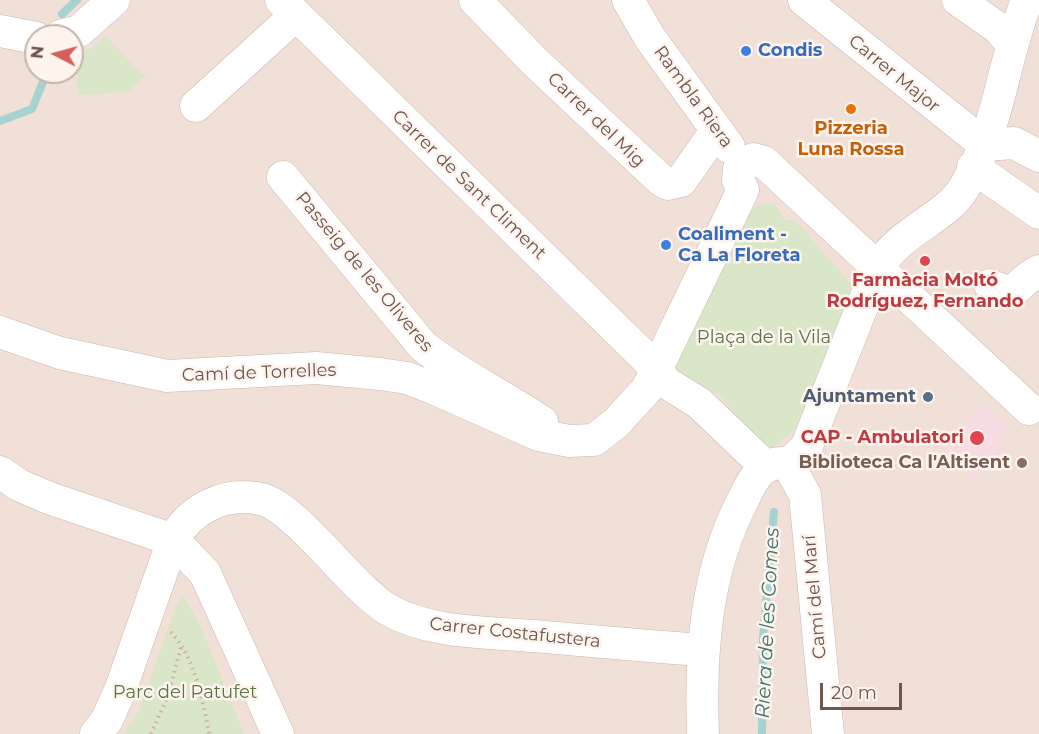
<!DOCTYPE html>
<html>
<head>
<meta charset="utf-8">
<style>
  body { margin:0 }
  #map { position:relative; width:1039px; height:734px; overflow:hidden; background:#faefe8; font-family:Montserrat,sans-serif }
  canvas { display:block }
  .north { position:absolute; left:24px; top:24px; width:60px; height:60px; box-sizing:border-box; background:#fdf4ee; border:2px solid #c5b4ae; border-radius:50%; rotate:276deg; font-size:16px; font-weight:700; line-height:24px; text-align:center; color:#71554f }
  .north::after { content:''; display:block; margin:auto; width:21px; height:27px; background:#d5605b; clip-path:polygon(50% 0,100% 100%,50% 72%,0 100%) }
  .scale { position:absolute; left:820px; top:683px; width:82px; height:27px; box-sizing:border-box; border:3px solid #71554f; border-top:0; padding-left:8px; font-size:18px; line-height:21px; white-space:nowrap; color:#71554f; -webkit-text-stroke:4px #fdf4ee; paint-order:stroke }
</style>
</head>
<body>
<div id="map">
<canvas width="1039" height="734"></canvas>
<div class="north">N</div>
<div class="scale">20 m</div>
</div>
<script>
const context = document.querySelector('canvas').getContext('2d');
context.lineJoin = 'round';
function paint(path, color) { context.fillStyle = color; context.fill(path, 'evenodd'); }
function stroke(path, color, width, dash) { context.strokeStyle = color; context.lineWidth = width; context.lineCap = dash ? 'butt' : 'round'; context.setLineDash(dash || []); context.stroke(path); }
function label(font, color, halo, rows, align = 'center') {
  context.font = font + ' Montserrat,sans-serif'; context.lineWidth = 5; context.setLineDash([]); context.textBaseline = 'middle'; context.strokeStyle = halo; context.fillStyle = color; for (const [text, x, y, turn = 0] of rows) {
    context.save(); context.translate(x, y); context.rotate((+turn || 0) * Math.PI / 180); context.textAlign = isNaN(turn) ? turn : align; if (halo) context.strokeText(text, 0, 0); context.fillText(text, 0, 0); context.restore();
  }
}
paint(new Path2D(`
  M0,0H1039V734H0ZM36,36H72V72H36Z`), '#f1e0d7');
paint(new Path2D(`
  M982,404L1008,426L993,459L973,481L941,450Z`), '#f7dce4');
paint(new Path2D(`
  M105,36L141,73L146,74L128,92L78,95L75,54L92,48Z
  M763,203L775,205L785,220H793L803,229L858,292L801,424L768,452L720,395L672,371L748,215L752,209Z
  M183,594L201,627L244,734H124L138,713L176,606Z`), '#d9e6c8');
stroke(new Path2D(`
  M62,14L77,0
  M0,121L32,109L43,82
  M762,734L763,638L774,512`), '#a6d2d0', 8);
const minor = new Path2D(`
  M281,0L657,369L665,382L699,403L765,466
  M475,0L535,62L661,180L668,184L681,181L716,131
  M628,0L650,38L729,147
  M804,0L985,145
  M958,0L998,28L1012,44
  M0,31L36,38
  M60,36L79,31L114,0
  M196,106L296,15
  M985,145L1014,143L1039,156
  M973,167L1039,213
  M283,177L423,346C459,375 503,395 542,422
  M990,285C1020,300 1015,282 1039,271
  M0,332L60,353L167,376L316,368L380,374L407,378L433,388L539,435L569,441L594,440L616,423L647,389L743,190L738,180L739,169L753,159L764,162L1029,409
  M788,464L806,448L877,269C900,230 945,219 964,188C998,131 1003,61 1027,0
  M788,464L805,495L828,734
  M0,472L19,485L49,498L173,540L205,573L278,734
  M96,734L107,720L121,688L173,540C190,509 224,491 261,499C296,507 351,587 387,609C430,634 486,632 534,636C590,641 646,646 702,650
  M703,734C700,653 705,573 743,500C752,481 760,462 784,463`);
stroke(minor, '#cbb6af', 33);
stroke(new Path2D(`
  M171,632C195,658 203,701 209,734
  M151,734L167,698L182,644`), '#d1aea6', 4, [1.5, 4.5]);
stroke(minor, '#fff', 32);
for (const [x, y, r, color] of [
  [746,51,6,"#3f7fe0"],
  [851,109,6,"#e8710a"],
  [666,245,6,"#3f7fe0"],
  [925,261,6,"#e0444e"],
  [928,397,6,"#5c6f8a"],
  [977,438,8,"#e0444e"],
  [1022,463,6,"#8d6e63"]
]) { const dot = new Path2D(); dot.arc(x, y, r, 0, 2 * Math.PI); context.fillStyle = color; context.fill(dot); stroke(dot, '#fdf4ee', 2); }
label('bold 18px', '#366cbe', '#fdf4ee', [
  ["Condis",758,51],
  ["Coaliment -",678,235],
  ["Ca La Floreta",678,256]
], 'left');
label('18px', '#71554f', '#fdf4ee', [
  ["Carrer Major",894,74,39],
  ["Rambla Riera",693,97,54],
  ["Carrer del Mig",596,120,44],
  ["Carrer de Sant Climent",469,185,44],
  ["Passeig de les Oliveres",364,272,50],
  ["Camí de Torrelles",259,373,-2],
  ["Camí del Marí",815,597,-95],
  ["Carrer Costafustera",515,633,6]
]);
label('bold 18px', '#c56008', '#fdf4ee', [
  ["Pizzeria",851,129],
  ["Luna Rossa",851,150]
]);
label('bold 18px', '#be3a42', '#fdf4ee', [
  ["Farmàcia Moltó",925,281],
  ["Rodríguez, Fernando",925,302],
  ["CAP - Ambulatori",964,438,"right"]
]);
label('18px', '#5e7548', '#fdf4ee', [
  ["Plaça de la Vila",764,338],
  ["Parc del Patufet",185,693]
]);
label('bold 18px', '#4e5e75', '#fdf4ee', [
  ["Ajuntament",916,397]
], 'right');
label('bold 18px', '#785e54', '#fdf4ee', [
  ["Biblioteca Ca l'Altisent",1010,463]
], 'right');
label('italic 20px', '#447473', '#fdf4ee', [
  ["Riera de les Comes",768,623,-87]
]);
</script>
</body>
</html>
